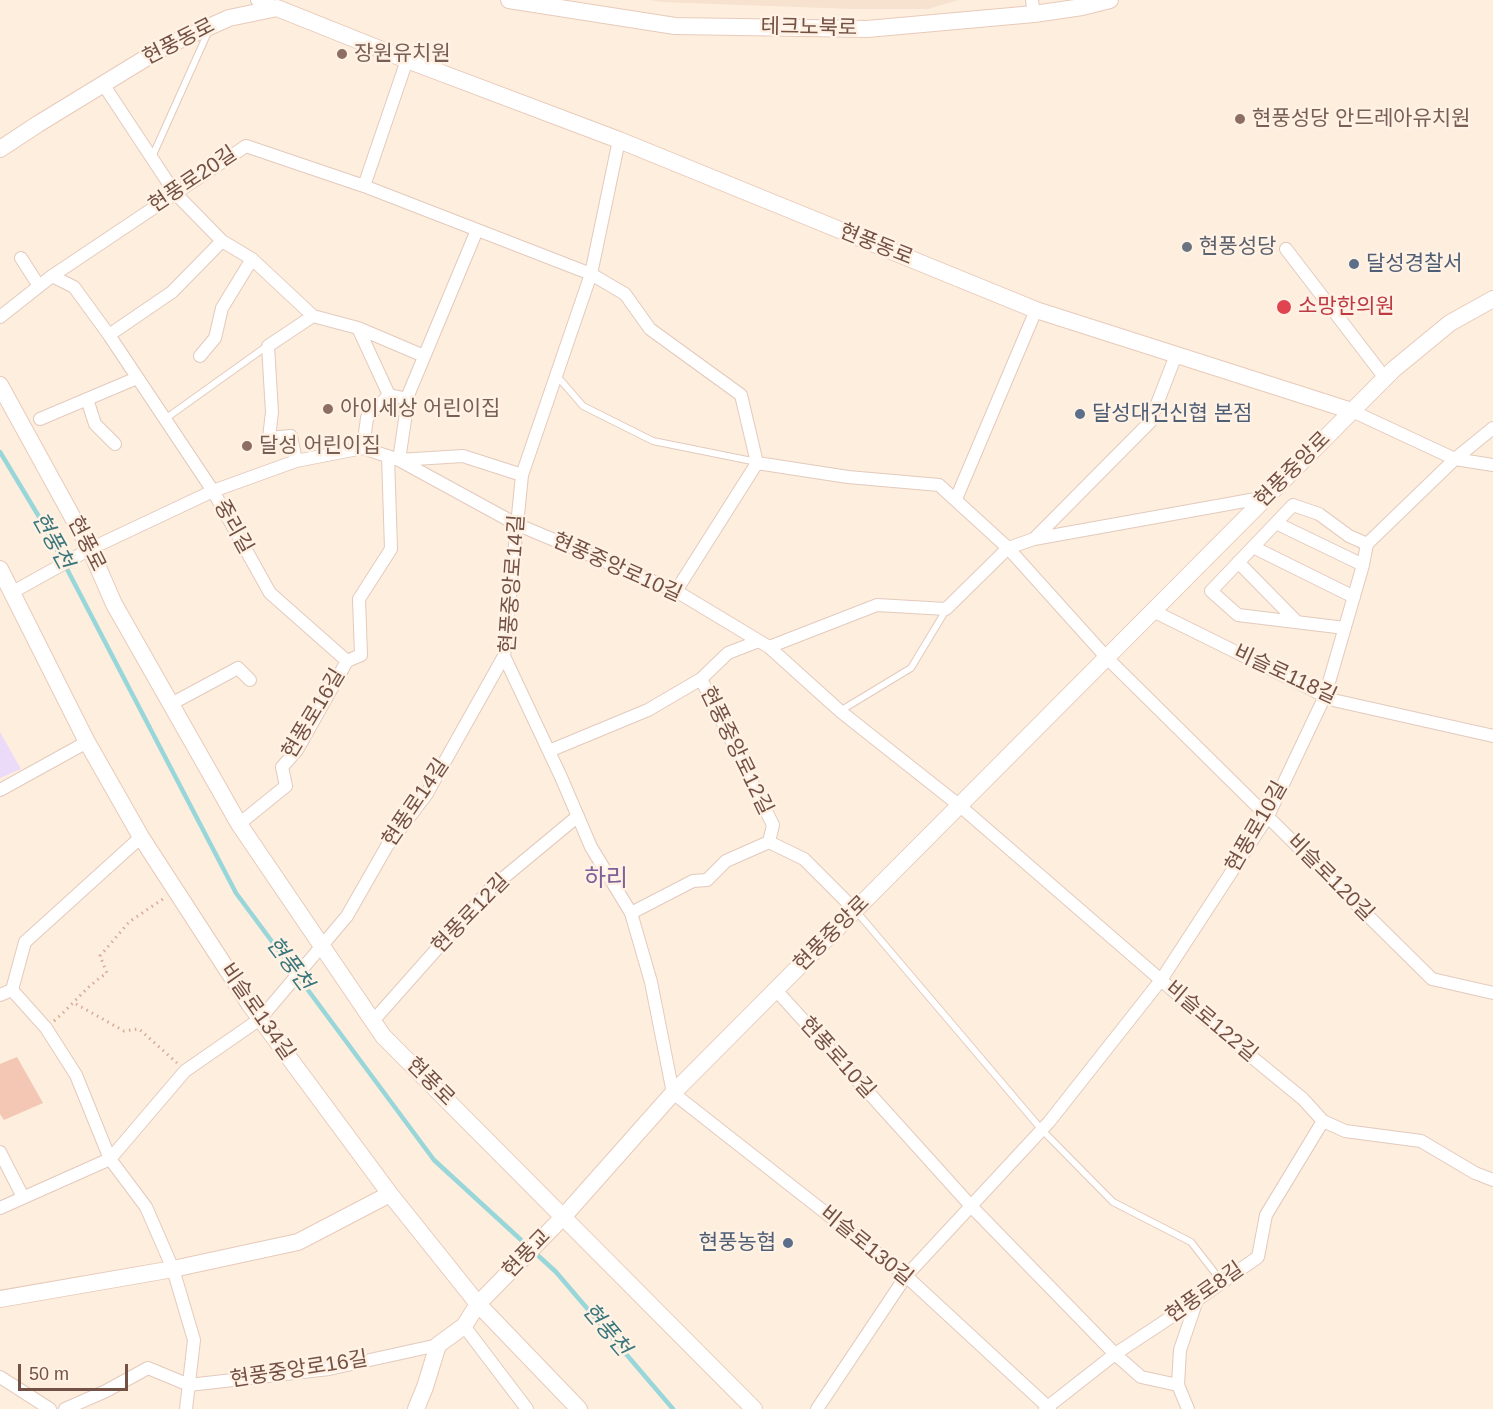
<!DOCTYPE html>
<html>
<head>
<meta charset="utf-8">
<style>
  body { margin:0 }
  #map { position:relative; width:1493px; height:1409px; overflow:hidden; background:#fdeede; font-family:Arial,sans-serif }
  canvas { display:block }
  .scale { position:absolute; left:18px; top:1364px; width:110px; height:27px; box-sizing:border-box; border:3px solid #745145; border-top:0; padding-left:8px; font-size:18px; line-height:21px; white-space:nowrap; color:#745145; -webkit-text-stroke:4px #fff2e5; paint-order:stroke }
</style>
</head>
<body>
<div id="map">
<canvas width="1493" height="1409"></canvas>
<div class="scale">50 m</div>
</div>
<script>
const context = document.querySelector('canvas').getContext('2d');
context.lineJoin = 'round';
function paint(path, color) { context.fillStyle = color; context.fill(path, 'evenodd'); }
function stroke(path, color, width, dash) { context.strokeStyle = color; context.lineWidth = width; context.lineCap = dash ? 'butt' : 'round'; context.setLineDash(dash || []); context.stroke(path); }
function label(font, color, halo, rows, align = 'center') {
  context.font = font + ' Arial,"Noto Sans KR",sans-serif'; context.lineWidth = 5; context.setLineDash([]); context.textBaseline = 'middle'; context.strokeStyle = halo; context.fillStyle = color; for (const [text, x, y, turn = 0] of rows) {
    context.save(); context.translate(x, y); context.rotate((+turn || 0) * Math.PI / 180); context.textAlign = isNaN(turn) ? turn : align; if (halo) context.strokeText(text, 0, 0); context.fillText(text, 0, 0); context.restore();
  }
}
paint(new Path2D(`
  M650,0H958L928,9H853L662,2Z`), '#f7e1cf');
paint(new Path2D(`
  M0,732L21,769L0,778Z`), '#ebdbf9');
stroke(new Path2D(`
  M0,452L44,525L236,893L434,1160L556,1272L673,1409`), '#98d6d9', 4.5);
paint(new Path2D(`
  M17,1057L43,1103L4,1120L0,1114V1064Z`), '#f4c7b4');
const lane = new Path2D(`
  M152,157L209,30
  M557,376L583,406L653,441L757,462
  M165,419L267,346
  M840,711L911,668L946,610
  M856,911L1042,1130L1113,1202L1191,1242L1222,1282`);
const street = new Path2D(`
  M257,0L277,8
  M1032,0L1034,14
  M103,84L175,193L222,241L252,259L313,316L358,328L424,356
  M619,140L591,274L522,475L504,656L561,777L591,847L631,913L651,982L673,1093L906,1276L1050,1409
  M364,186L407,60
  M477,230L409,393L399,460L463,456L522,475
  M1286,249L1385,378
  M21,258L39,286
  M52,276L74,287L109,335L213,491L270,593L347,661
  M0,317L52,276L246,146L364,186L591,274L625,294L650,329L741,395L757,463L676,591
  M358,328L389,395
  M109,335L172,292L222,241
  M200,356L215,338L222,308L252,259
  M87,399L95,424L115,444
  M1352,411L1455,459L1493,465
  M40,419L137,378
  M363,448L367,418L389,395L408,399
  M296,461L291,436L269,438L272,412L268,346L313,316
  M757,463L848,477L939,485L1008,548L1107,658L1432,979L1493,993
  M956,499L1036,310
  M1276,523L1363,565
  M1034,539L1267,497
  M1253,547L1354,597
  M1238,562L1297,622
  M11,593L90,549L213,491L296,461L363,448L399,460L516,524L676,591L769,647L840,711L960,806L1214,1026L1303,1099L1323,1121L1345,1131L1421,1141L1475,1173L1493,1180
  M1153,611L1333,700L1493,736
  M1345,628L1238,615L1211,591L1293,505L1319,514L1349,536L1367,544
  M769,647L877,605L946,609L1008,548L1034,539L1150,422L1176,355
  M701,679L728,653L759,641
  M171,704L238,668L250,680
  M549,751L648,710L701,679L773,825L769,842L804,859L855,910
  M0,790L87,742
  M239,824L286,786L282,767L297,750L347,661L361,655L359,599L391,549L388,456
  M631,913L693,881L707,880L726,861L769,842
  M12,990L46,1028L76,1075L110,1159L146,1207L173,1269L194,1340L186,1409
  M776,990L971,1206L1115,1354L1141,1377L1178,1385L1188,1409
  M0,995L12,990L25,942L141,837
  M373,1021L490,889L578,816
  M0,1152L23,1197
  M0,1208L110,1159L185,1071L260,1019L347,916L387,846L426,795L504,656
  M464,1326L527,1409
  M0,1377L50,1409
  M1178,1385L1180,1350L1197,1300
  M65,1409L106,1391L148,1368L189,1385L329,1369L438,1345
  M817,1409L906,1276L1049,1122L1161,980L1268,816L1325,696L1363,565L1367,544L1455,459L1493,428
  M1045,1409L1115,1354L1197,1300L1258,1257L1266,1215L1323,1121`);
const secondary = new Path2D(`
  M509,0L675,26L867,29L1034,14L1082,7L1110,0
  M0,149L38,124L164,47L229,18L277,8L407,60L619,140L1036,310L1352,411
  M0,385L90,549L114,604L239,824L383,1036L754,1409
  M0,569L87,742L141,837L250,1005L390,1194L478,1304L579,1409
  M0,1299L173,1269L298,1242L390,1194
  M416,1409L425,1387L438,1345L464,1326L478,1304L564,1216L673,1093L1394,369L1450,323L1493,299`);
stroke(lane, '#e3cabd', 8);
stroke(street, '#e3cabd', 14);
stroke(secondary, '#e8caba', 18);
stroke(new Path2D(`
  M76,1004L124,1031L139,1029L177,1063
  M54,1021C73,1005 86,986 107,973L100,956L129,922L163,899`), '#d8aa98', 3, [1.5, 4.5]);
stroke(lane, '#fff', 6);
stroke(street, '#fff', 12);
stroke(secondary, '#fff', 16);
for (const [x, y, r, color] of [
  [342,54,6,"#8d6e63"],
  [1240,119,6,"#8d6e63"],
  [1187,247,6,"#6b7280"],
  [1354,264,6,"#5c6f8a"],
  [1284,307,8,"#e0444e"],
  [328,409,6,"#8d6e63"],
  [1080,414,6,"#5c6f8a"],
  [247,446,6,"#8d6e63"],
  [788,1243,6,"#5c6f8a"]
]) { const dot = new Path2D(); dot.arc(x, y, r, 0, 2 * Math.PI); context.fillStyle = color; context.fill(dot); stroke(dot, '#fff2e5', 2); }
label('21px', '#745145', '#fff2e5', [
  ["테크노북로",809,28,1],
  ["현풍동로",179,42,-27],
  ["현풍로20길",193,180,-34],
  ["현풍동로",876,245,22],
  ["현풍중앙로",1293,470,-45],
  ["중리길",233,527,61],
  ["현풍로",86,544,63],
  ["현풍중앙로10길",617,568,24],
  ["현풍중앙로14길",513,584,-86],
  ["비슬로118길",1285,675,25],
  ["현풍로16길",314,714,-59],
  ["현풍중앙로12길",736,751,64],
  ["현풍로14길",416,803,-56],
  ["현풍로10길",1257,827,-60],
  ["비슬로120길",1330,878,45],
  ["현풍로12길",471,914,-46],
  ["현풍중앙로",832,934,-45],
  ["비슬로134길",257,1012,55],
  ["비슬로122길",1211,1022,40],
  ["현풍로10길",837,1058,48],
  ["현풍로",430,1082,45],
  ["비슬로130길",866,1246,39],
  ["현풍교",527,1254,-46],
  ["현풍로8길",1205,1293,-35],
  ["현풍중앙로16길",299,1370,-9]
]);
label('21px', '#785e54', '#fff2e5', [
  ["장원유치원",354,54],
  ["현풍성당 안드레아유치원",1252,119],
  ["아이세상 어린이집",340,409],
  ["달성 어린이집",259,446]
], 'left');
label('21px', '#5b616d', '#fff2e5', [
  ["현풍성당",1199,247]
], 'left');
label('21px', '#4e5e75', '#fff2e5', [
  ["달성경찰서",1366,264],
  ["달성대건신협 본점",1092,414],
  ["현풍농협",776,1243,"right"]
], 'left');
label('21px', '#be3a42', '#fff2e5', [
  ["소망한의원",1298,307]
], 'left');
label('italic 22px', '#39767b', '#fff2e5', [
  ["현풍천",52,541,61],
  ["현풍천",289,964,53],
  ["현풍천",606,1330,50]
]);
label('24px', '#7f6098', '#fff2e5', [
  ["하리",606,879]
]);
</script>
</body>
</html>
